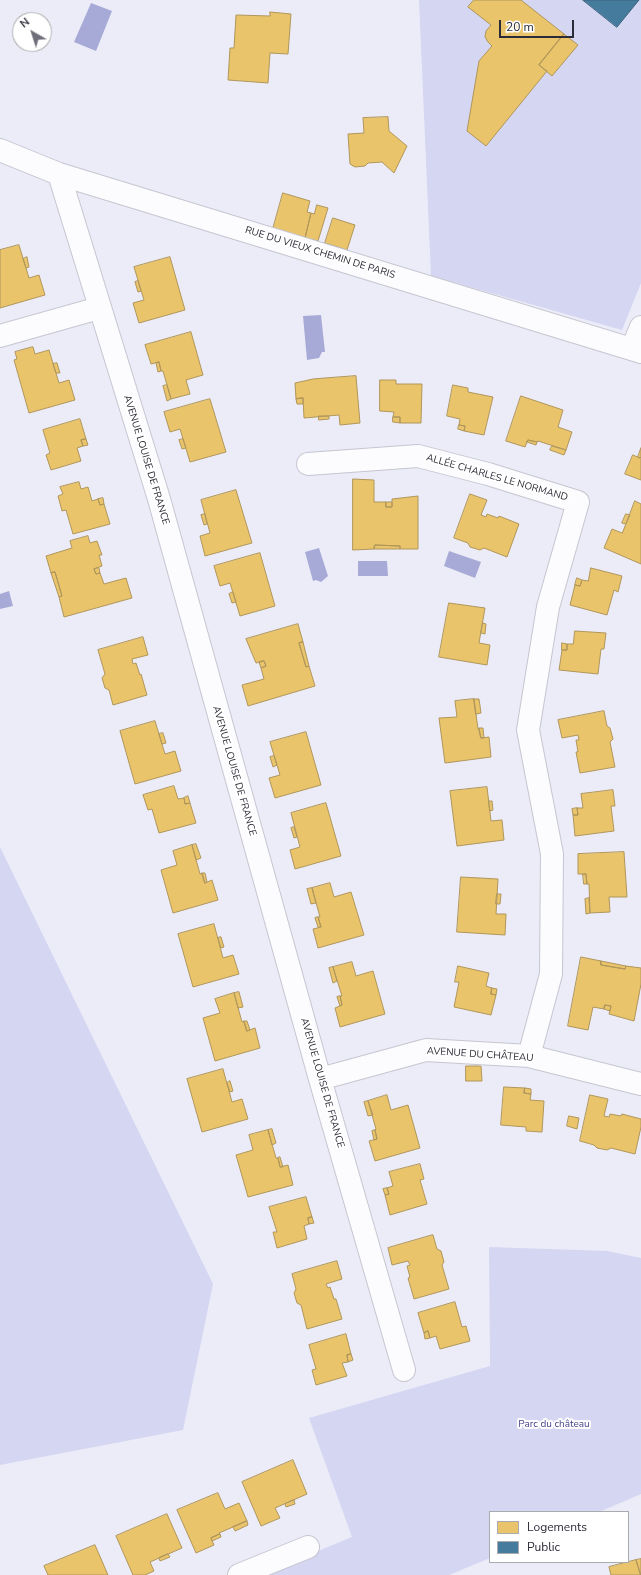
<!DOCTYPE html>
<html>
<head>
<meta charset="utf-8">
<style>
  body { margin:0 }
  #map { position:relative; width:641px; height:1575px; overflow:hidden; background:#ececf8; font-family:"Nunito Sans",sans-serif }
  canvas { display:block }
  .legend { position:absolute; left:489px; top:1511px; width:140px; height:52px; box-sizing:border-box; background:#fff; border:1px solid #aaabaf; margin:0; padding:5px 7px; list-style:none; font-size:12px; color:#2b2c37 }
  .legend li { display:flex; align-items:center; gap:8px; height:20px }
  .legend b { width:20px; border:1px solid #aaabaf }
  .north { position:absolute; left:12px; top:12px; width:40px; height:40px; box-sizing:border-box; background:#fff; border:1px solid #aaabaf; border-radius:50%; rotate:321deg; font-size:11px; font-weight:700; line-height:16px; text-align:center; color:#2b2c37 }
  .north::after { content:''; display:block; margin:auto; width:14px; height:18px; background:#6f6f7b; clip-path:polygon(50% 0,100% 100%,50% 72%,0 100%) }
  .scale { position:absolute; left:499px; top:20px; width:75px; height:18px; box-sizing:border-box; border:2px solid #2b2c37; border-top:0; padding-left:5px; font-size:12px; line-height:14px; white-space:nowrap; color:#2b2c37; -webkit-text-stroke:3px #fff; paint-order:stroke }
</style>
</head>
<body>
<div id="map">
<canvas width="641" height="1575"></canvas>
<ul class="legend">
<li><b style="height:11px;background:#e9c46a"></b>Logements</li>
<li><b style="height:11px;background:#457b9d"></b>Public</li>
</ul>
<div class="north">N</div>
<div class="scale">20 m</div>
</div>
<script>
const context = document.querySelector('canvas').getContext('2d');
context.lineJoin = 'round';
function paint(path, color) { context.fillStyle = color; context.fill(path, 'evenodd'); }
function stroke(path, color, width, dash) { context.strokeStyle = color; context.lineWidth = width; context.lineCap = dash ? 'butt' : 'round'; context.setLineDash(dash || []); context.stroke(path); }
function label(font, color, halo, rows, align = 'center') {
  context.font = font + ' "Nunito Sans",sans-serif'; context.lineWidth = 4; context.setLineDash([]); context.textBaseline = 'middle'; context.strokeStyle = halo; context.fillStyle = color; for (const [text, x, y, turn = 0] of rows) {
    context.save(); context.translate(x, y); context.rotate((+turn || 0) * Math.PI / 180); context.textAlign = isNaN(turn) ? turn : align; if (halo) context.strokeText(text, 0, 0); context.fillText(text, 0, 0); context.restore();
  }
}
paint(new Path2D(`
  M419,0H641V283L622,330L431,276Z
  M0,847L213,1284L183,1430L0,1465Z
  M489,1247L607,1251L641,1258V1494L599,1512H490V1558L449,1575H260L352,1537L309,1418L490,1366Z`), '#d4d6f2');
paint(new Path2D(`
  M91,3L112,11L96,51L74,42Z
  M321,315L325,352H322L319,358L307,360L303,316Z
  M319,548L328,576L321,582L316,580L313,581L305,552Z
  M449,551L481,562L475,578L444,566Z
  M358,561H387L388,576H358Z
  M9,591L13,606L0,609V594Z`), '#a7aad6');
const homes = new Path2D(`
  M474,0H521L564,34L539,65L547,71L486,146L467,131L479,61L492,46L488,42L485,37L486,31L491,25L468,7Z
  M270,12L291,14L288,54L270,53L268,83L228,80L230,48H234L236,15L270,16Z
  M564,34L578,45L552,76L539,65Z
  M388,117L389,131L407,146L394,173L382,162L368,163L365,166L355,167L350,164L348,134L364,133L363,118Z
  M283,193L310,201L307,212L311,213L305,238L273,229Z
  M317,205L328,208L318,241L305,238L311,213L314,214Z
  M333,218L355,225L347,250L325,243Z
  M19,245L29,278L39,275L45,295L0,308V250Z
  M27,257L29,267L26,268L23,259Z
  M170,257L185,310L139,323L133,303L144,300L134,267Z
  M138,281L141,291L138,292L135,282Z
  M191,332L203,375L186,380L190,394L171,399L163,371H161L159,362L151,364L145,345Z
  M33,347L35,354L49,350L59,383L69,380L75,400L29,413L14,360L17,359L15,352Z
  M159,362L161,371L158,372L156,363Z
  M57,363L60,373H56L53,364Z
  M356,376L360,423L340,425L339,415L304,418L303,398L296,399L295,383L313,379Z
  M380,380H396V384H422L421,423H400V417H393L394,412L380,411Z
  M167,385L171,399L167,401L163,386Z
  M453,385L468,388V392L493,397L484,435L464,431L465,426L459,425L460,419L447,416Z
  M521,396L563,410L558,427L572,432L566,450L538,441L537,442L528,440L525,447L506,441Z
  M303,398V404H297L296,399Z
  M210,399L226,452L190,462L180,429L170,432L164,412Z
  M319,416H329V419L319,420Z
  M393,417H400V423L393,422Z
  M80,419L86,439L81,440L83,446L77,448L81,461L51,470L46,455L50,453L43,430Z
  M459,425L465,426L464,431L458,429Z
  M86,439L88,445L83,446L81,440Z
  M183,439L186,448L182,449L179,440Z
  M528,440L537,442L536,445L527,442Z
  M552,446L566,450L564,455L550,450Z
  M641,448V457L640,458L638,457Z
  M633,455L640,458L641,457V480L625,474Z
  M353,479L374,480V502H386V507H392V499L418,496V549H400V546L375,545L374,549L353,550Z
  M79,482L81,489L88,487L92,501L98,499L100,505L104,504L110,524L73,534L66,510L62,511L58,496L63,494L60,487Z
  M236,490L252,543L205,556L200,536L210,533L201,500Z
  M470,494L487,500L481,515L486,517L487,514L498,518L499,516L519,524L507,557L484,548L480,550L470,547L468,543L454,538Z
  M103,498L104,504L100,505L98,499Z
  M635,501L641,504V564L604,548L612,529L622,533Z
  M386,502H392V507H386Z
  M205,514L207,524L204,525L201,515Z
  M626,514L630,515L626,524L622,523Z
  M88,536L90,543L97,541L102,555H99L102,566L94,569L96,574L100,573L104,584L126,578L132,598L64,617L59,597L62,596L55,572L51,573L46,556L72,548L70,541Z
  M375,545L400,546V549H374Z
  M260,553L275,606L240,616L230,583L220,586L214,566Z
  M99,568L100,573L96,574L94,569Z
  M591,568L622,576L618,592L614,590L607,615L570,605L575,585L580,586L582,580L588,581Z
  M55,572L62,596L59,597L51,573Z
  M577,578L582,580L580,586L575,585Z
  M233,592L236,602L232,603L229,594Z
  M449,603L485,608L479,643L490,645L487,665L439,657Z
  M483,623L486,624L485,634L481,633Z
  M298,624L303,642L299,643L306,667L309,666L315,686L248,706L242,685L264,679L261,668L266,666L264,661L256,663L246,639Z
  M575,631L606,633L604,649H601L598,674L559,670L562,650H567V644H573Z
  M143,637L148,655L132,659L133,664L136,663L140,675L141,674L147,695L113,705L109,690L105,688L102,678L105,674L98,650Z
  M303,642L309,666L306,667L299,643Z
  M562,643L567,644V650H562Z
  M264,661L266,666L261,668L259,662Z
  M474,699H479L481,713L476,714Z
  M474,699L478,729L479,728L481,738L489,737L491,757L445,763L439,718L457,717L455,701Z
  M604,711L607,726L610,728L613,739L610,742L615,767L580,773L576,752H578L576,740H579L578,735L562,738L558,720Z
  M155,721L165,754L175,751L181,771L135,784L120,731Z
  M479,728H483L484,738H481Z
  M306,732L321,785L275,798L269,778L280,775L270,742Z
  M163,733L166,743L162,744L159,734Z
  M274,756L277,765L273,767L270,757Z
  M174,786L178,799L184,798L185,804L190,803L196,823L159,833L152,809L148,810L143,795Z
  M487,787L491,821L502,820L504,840L457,846L450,791Z
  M613,790L615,806H611L614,831L575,836L573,815H578L577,808H583L581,794Z
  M188,796L190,803L185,804L184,798Z
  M489,801H492L493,810L490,811Z
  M326,803L341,856L295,869L290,850L300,847L291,813Z
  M577,808L578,815H573L572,809Z
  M294,827L297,837L294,838L291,828Z
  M196,844L201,858L196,860L192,845Z
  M192,845L200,874L202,873L205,883L212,880L218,900L173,913L161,870L177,865L173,851Z
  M624,852L627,897H609L610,912L590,913L589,884H587L586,874H578V854Z
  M202,873H205L207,882L205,883Z
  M583,874H586L587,884H584Z
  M461,877L498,879L496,914H506L505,935L457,932Z
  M330,883L334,897L351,892L364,935L318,948L313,929L321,927L318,917H320L312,888Z
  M312,888L316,903L311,904L307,889Z
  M497,894H501L500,904H496Z
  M589,898L590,913L586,914L585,899Z
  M318,917L321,927H318L315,918Z
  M214,924L223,958L233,955L239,974L193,987L178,934Z
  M221,937L224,947L221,948L218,938Z
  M581,957L601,961V965L625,969L626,966L641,968V984L634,1021L609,1014L611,1006L605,1005L604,1009L593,1007L588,1030L568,1026Z
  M601,961L626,966L625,969L601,965Z
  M352,962L356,976L373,971L385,1014L340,1027L335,1008L342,1005L340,996H342L333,967Z
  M458,966L489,973L486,986L492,988L491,994L496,995L491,1015L454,1007L459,982H455Z
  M333,967L337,981L333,983L329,968Z
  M492,988L497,989L496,995L491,994Z
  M239,992L243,1007L238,1008L234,993Z
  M234,993L242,1022L244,1021L247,1031L255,1028L260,1048L215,1061L203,1018L220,1013L215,999Z
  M340,996L342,1005L340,1006L337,997Z
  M605,1005L611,1006L610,1011L604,1009Z
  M244,1021H247L250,1030L247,1031Z
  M466,1066H481L482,1081H466Z
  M223,1069L232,1102L242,1099L248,1119L202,1132L187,1079Z
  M230,1081L233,1091L230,1092L227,1083Z
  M504,1087L525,1088L524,1093L531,1094L530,1100L544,1101L542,1132L526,1131V1127L501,1125Z
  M525,1088L531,1089V1094L524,1093Z
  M387,1095L391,1110L408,1105L420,1148L375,1161L369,1141L377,1139L375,1130L376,1129L368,1101Z
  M590,1095L608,1099L604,1116L609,1117L610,1114L621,1116L622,1114L641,1119V1127L635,1154L611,1148L607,1150L597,1148L594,1145L580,1141Z
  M368,1101L373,1115L368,1116L364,1102Z
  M569,1116L579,1118L577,1129L567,1126Z
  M272,1129L276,1143L272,1145L268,1130Z
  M268,1130L276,1158H278L280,1167L288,1165L293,1185L248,1197L236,1155L253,1150L249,1135Z
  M375,1130L377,1139L374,1140L372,1131Z
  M280,1157L283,1167H280L278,1158Z
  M420,1164L424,1179L420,1180L427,1204L390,1215L385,1195L389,1194L387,1188L393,1186L389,1172Z
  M387,1188L389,1194L385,1195L383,1189Z
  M306,1197L312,1217L308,1218L309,1224L304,1226L307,1239L277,1248L273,1232H277L269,1207Z
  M312,1217L314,1223L309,1224L308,1218Z
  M433,1235L437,1249L441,1251L444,1262L442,1265L449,1289L414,1299L408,1278L410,1277L407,1266L410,1265L408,1261L392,1265L388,1248Z
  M337,1261L342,1279L326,1284L328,1288L330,1287L334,1299H336L342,1319L307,1329L301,1305L297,1303L294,1293L296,1289L292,1274Z
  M455,1302L462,1327L466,1326L470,1341L440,1349L436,1336L430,1338L428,1331L424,1333L418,1313Z
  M428,1331L430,1338L425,1339L424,1333Z
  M346,1334L351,1354L347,1355L348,1362L342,1363L347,1376L316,1385L312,1370L316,1369L309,1345Z
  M351,1354L353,1360L348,1362L347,1355Z
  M293,1460L307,1494L275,1508L280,1518L261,1526L242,1482Z
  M218,1493L225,1509L239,1503L247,1521L219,1533L220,1534L211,1538L214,1545L196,1553L177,1510Z
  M294,1500L295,1504L286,1507L285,1504Z
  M167,1514L182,1548L150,1562L154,1571L145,1575H133L116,1536Z
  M247,1521L248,1525L235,1531L233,1527Z
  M220,1534L221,1537L212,1541L211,1538Z
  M95,1545L108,1575H48L44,1566Z
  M168,1554L170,1557L160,1561L159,1558Z
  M641,1559V1574H640L636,1560Z
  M636,1560L641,1575H611L609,1567Z`);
paint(homes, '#e9c46a');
stroke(homes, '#b0965b', 1);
const public = new Path2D(`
  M583,0H639L617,27Z`);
paint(public, '#457b9d');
stroke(public, '#3d637e', 1);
const minor = new Path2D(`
  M0,150L59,174L641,352
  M59,174L159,499L320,1079L404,1370
  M0,336L99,308
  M632,349L641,327
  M308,464L418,456L488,474L578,502L548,607L528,730L552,854L551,974L529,1056
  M320,1079L426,1050L529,1056L641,1084
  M239,1575L308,1547`);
stroke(minor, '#c5c6d0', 24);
stroke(minor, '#fcfcfe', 22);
label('10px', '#2b2c37', '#fff', [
  ["RUE DU VIEUX CHEMIN DE PARIS",320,253,17],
  ["AVENUE LOUISE DE FRANCE",146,460,73],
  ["ALLÉE CHARLES LE NORMAND",497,478,16],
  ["AVENUE LOUISE DE FRANCE",234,771,74],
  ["AVENUE DU CHÂTEAU",480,1055,4],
  ["AVENUE LOUISE DE FRANCE",322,1083,74]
]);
label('10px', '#47468f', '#fff', [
  ["Parc du château",554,1425]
]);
</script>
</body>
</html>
